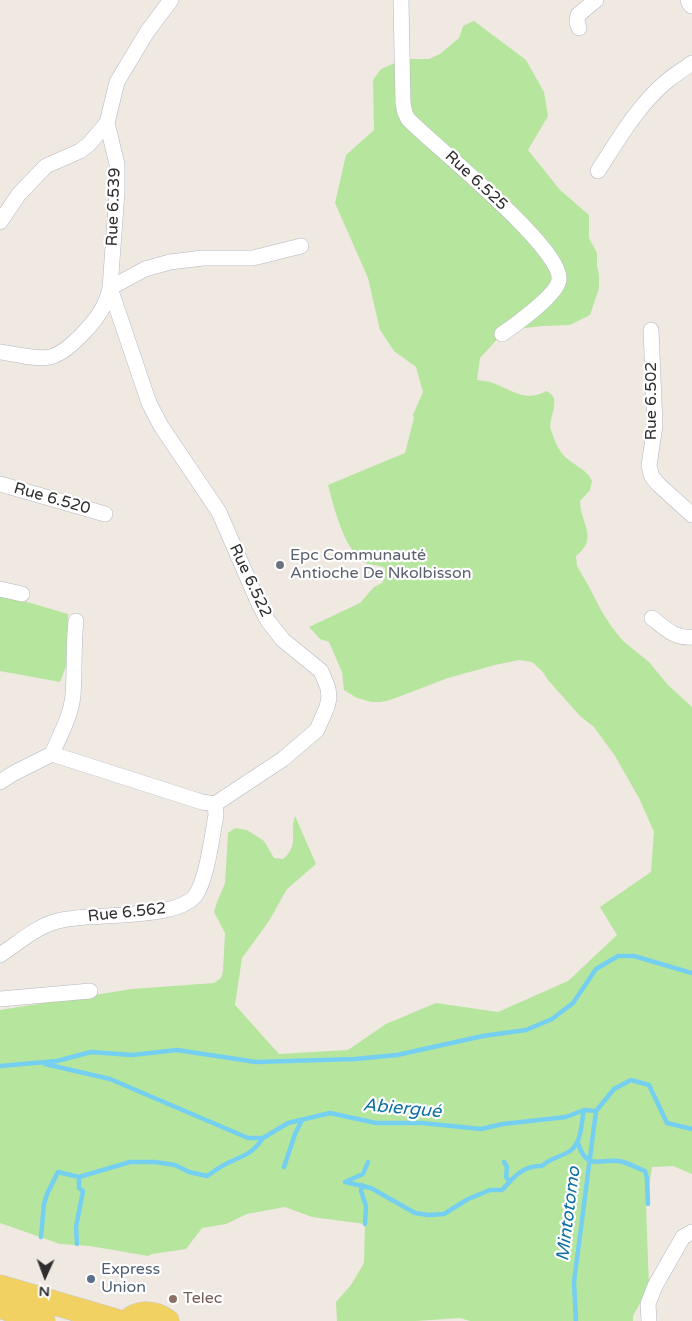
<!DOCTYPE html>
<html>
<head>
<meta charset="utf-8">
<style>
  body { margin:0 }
  #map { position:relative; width:692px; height:1321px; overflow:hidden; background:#efe9e1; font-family:"Varela Round",sans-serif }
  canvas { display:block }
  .north { position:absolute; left:20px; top:1251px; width:50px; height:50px; -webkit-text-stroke:4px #fff; paint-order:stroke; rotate:182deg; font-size:14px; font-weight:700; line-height:20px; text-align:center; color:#2e2e2e }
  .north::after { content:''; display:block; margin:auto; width:18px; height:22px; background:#2e2e2e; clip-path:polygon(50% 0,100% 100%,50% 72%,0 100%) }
</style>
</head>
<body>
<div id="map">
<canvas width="692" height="1321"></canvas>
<div class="north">N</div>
</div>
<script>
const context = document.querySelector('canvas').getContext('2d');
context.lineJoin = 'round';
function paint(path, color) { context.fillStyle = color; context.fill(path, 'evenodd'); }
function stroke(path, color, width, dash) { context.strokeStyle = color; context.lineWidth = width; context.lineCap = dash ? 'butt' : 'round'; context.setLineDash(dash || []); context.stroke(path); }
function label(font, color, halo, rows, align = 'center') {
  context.font = font + ' "Varela Round",sans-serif'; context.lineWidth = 4.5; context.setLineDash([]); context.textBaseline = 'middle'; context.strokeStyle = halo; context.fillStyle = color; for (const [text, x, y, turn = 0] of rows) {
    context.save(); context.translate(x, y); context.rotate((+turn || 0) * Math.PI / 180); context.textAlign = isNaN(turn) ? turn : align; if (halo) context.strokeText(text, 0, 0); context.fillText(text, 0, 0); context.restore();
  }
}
paint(new Path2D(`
  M474,21L526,60L544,92L548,116L528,150L560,190L589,215V238L597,253V266L599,275V288L590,315L570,325L543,326L507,330L502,334L480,358L477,380C483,381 488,381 493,383C512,390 526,403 546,391C564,398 547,418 551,430C554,437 556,446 561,452C569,464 587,468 592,481L590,490L580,501C581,525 599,538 576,556L577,566L588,585L601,610L611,626L623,641L649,662L668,685L692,707V1174L673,1166L652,1167L646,1205L649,1287L633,1316V1321H470L460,1318L416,1321H337L336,1302L351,1285L364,1263L365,1224L312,1217L285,1207L247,1214L226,1224L202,1228L186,1249L152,1254L148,1256L90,1246L60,1244L0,1223V1010L132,989L214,983L221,978L223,971L225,933L214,912L217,902L225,883L228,833L235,828L247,830L264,841L274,858L283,859C300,845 289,833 295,816L316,864L287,889L269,921L242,958L235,1005L279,1054L348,1050L386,1024L436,1003L498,1012L568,981L617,935L600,907L651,872L654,832L639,798L615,756L594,727L580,716L548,680L542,671L532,662L519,660L495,665L448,678L390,700L381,702H372L357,698L344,690L342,672L329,642L320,639L309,627L360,603L374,587L382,583L385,577V568C378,564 368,566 362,561C343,545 334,508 328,485L405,453L414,418L413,415L423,392L416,367L394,351L380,330L368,278L335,203L346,155L374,130L373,80L381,69L404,59H429L440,54L459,38L463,26Z
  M0,594L68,614L67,664L60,682L0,671Z`), '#b6e59e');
stroke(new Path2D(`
  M45,1064L110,1079L248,1138H263L288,1123L330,1113L376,1123H422L481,1129L503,1124L566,1117L584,1110L596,1111L614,1089L631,1080L649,1085L667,1123L692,1129
  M0,1066L57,1061L91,1052L132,1055L177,1050L256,1062L355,1059L397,1055L483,1036L526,1030L552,1019L573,1003L596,969L618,956H634L692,973
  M578,1143C587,1174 604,1156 623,1162C630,1164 637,1168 645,1171L647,1178L648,1204
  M504,1162L507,1167L506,1177L510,1182
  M284,1167L295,1134L302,1120
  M347,1181L363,1174L368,1162
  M345,1182L371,1188L415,1213L428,1215L444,1214L468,1199L490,1190H502C514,1177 523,1165 542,1166C550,1158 561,1157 570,1151C582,1143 581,1123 584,1110
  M362,1185L361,1191L366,1206L365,1224
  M41,1237L44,1204L47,1194L58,1172L79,1177L130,1162H155L175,1165L189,1172L207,1176C212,1173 218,1168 224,1165C242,1155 250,1157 263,1138
  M77,1244L76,1227L83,1191L79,1188V1177
  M576,1321L574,1282L596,1111`), '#75cff0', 4.5);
const minor = new Path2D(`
  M401,0L403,103L405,113L408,119C433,145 564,249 559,280C557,295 515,325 502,334
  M579,28L577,22L578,15L596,0
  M598,171C618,140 638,105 667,81C674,75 684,69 692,63
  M0,222L19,194L46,166L80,151L89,144L107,123
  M651,330L655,425L649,466L652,477L659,485L692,515
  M0,352C16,354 35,360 50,357C68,353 98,320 105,303C107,299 109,293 110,288L117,192V164L107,123L117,82L147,32L171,0
  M0,484L105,514
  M0,589L22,594
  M652,618C665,628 675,639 692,637
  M52,754C60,735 71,716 73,695C75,670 73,646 76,621
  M0,782L14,773L52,754L202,802L215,804L283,759L317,730L327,707L329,698L328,688L321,671L283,640L268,621L259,604L219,512L161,426L149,403L110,288L145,269L170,262L203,258H253L301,246
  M0,955C20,942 39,924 62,920C94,913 175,920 195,896C207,880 212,836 216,815L215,804
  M0,999L90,991
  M649,1321L648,1304L655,1286L683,1237L692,1232`);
const tertiary = new Path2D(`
  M690,0L692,4`);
const primary = new Path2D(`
  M0,1287L116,1321
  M0,1306L43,1321
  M128,1321C140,1311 155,1312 167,1321`);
stroke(minor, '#b4b7c1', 16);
stroke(tertiary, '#b4b7c1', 20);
stroke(primary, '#c9c9c9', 25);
stroke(minor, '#fff', 15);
stroke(tertiary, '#fff', 19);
stroke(primary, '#f2d163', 24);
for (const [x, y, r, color] of [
  [280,565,5,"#6b7280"],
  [91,1279,5,"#5c6f8a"],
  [173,1299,5,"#8d6e63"]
]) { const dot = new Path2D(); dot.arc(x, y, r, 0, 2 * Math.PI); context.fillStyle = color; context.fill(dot); stroke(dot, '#fff', 2); }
label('16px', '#2e2e2e', '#fff', [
  ["Rue 6.525",476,181,43],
  ["Rue 6.539",114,207,-88],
  ["Rue 6.502",652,401,-90],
  ["Rue 6.520",52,499,16],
  ["Rue 6.522",250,581,65],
  ["Rue 6.562",127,913,-6]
]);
label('16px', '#5b616d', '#fff', [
  ["Epc Communauté",290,556],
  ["Antioche De Nkolbisson",290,574]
], 'left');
label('16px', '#4e5e75', '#fff', [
  ["Express",101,1270],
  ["Union",101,1288]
], 'left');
label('16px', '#785e54', '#fff', [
  ["Telec",183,1299]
], 'left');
label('italic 18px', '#0d6fa3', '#fff', [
  ["Abiergué",402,1109,5],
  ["Mintotomo",569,1214,-83]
]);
</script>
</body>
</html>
